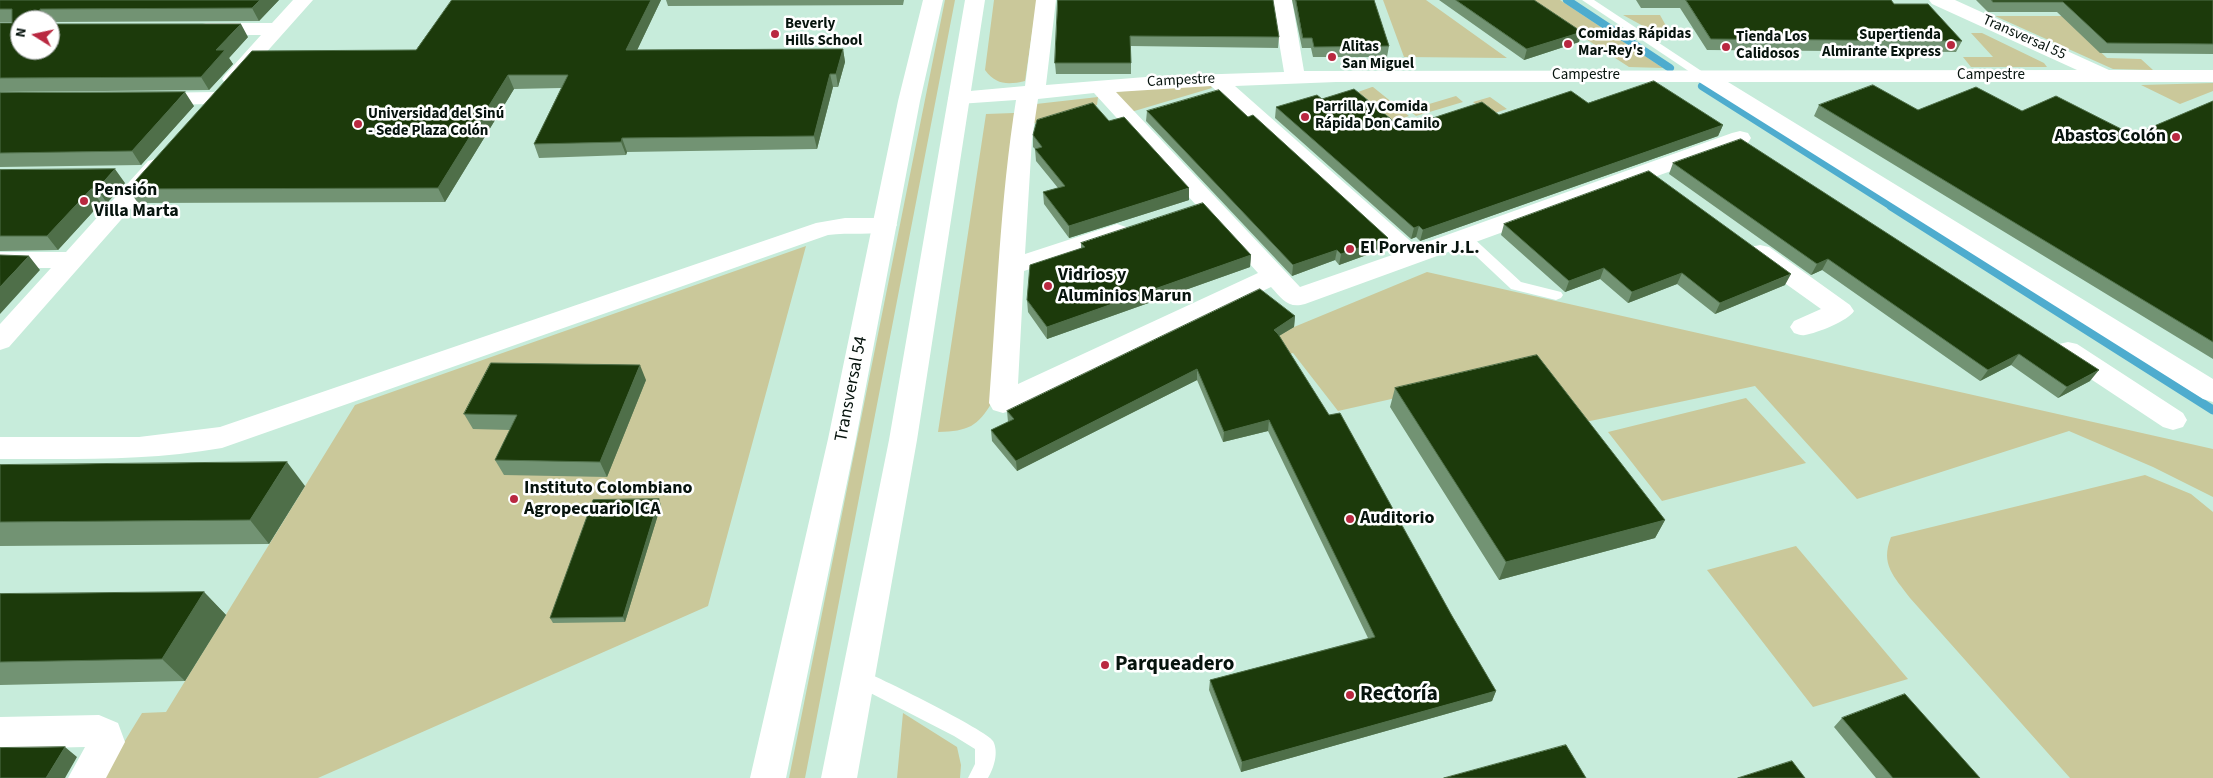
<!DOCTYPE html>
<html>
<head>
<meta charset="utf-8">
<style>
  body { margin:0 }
  #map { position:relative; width:2213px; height:778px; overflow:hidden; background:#c7ecdb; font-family:"Source Sans 3",sans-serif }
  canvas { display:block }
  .north { position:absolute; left:10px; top:10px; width:50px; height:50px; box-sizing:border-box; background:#fff; border:1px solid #9ba19e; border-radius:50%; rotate:280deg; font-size:14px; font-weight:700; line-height:20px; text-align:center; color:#06130d }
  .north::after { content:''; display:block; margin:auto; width:18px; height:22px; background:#b92840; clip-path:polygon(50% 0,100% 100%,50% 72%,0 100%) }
</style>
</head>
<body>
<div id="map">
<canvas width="2213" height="778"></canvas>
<div class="north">N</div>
</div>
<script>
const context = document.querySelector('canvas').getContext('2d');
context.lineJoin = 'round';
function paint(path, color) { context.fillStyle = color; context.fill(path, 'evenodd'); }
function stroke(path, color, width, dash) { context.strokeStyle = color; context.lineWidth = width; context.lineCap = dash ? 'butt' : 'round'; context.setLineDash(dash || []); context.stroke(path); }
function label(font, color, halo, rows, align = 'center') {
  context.font = font + ' "Source Sans 3",sans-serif'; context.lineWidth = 5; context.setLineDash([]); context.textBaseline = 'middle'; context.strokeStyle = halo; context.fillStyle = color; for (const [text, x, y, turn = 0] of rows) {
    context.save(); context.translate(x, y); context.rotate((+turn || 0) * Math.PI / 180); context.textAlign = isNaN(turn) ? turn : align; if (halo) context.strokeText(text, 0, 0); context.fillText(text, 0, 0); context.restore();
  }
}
paint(new Path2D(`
  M945,0H955L805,778H789Z
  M994,0H1037L1025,81C1008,85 996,85 985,70Z
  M1383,0H1426L1507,58L1404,57Z
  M1526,0H1560L1663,68L1629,67Z
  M1623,15H1660L1670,33H1656Z
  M1995,16H2062L2107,58L2141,59L2153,70L2113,69Z
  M1971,33H1982L2044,63L2047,67H1971L1963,57H1993Z
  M2213,83V91L2180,104L2141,85Z
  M1210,84L1212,88L1131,112L1112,92Z
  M1372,87H1373L1409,116L1394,121L1358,92Z
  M1456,96L1463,102L1416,116L1409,110Z
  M1098,97L1097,105L1032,124L1036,104Z
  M1490,97L1507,109L1489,115L1473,102Z
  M1014,113L993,401C977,427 969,431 938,432L986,114Z
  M806,246L708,606L318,778H102L142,713L166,712L355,405Z
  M1427,272L2213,449V497L2153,467L2069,431L1857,499L1755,386L1576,424L1534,367L1338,411L1293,353L1190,382L1294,327Z
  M1746,398L1806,463L1662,501L1608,432Z
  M2145,475L2191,494L2213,512V778H2070L1910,598C1894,576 1880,565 1891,537Z
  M1796,546L1908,679L1813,707L1707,570Z
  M903,713L957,747L961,765L960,778H897Z`), '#cac89a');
stroke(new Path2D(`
  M1567,0L1670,68
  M1702,86L1893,207`), '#4eacce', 8);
stroke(new Path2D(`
  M1891,206L2213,410`), '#4eacce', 9);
paint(new Path2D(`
  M1582,0H1594L1709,76L1707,78H1699Z
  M1465,234L1470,235L1521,282L1561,292L1563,295L1561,298L1556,300L1511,289L1460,241L1458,238Z
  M858,669C875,675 988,731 993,741C999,752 994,768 988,778H968L975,764V749L954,736L851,683L849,677L851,671Z`), '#fff');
paint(new Path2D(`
  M293,0H313L239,83L232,85L225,83L222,79L225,75L261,35H206L199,33L196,29L199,25L206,23H272Z
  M1036,0H1056L1046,85L1158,76L1284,72L1272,0H1292L1304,71L2077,70L1932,4L1929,0H1955L2109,70H2213V82H1728L2213,379V402L2203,399L1699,82H1336L1235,86L1416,246L1732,133L1740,131L1748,133L1751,138L1748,143L1305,304C1288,309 1282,299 1271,287L1013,410L1003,413L993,410L989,403C997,302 1000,200 1016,100L959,104L952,102L948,98L952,94L959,92L1025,86ZM1211,86L1395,254L1300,287L1116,92ZM1094,93L1258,273L1018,384L1024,271L1126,237L1129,232L1126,227L1117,224L1025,254L1032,139L1038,99Z
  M215,92L222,94L226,98L222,102L215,104L152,105L145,103L141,99L145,95L152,93Z
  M156,159L164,161L167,166L164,171L9,347L0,350V324L51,268H0V252H66L148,161Z
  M845,218H885L893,220L897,225L893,230C873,236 849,232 828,235L222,448C148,461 75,459 0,459V437H139L220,427L816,223Z
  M1760,245L1769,247L1850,305L1854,311C1848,321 1817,333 1805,335C1801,336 1798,334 1794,333L1790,327L1794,321L1821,309L1751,259L1748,253L1751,247Z
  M2068,342L2077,344L2183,413L2187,420L2183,427L2173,430L2163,427L2059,358L2055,351L2059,344Z
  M99,715L118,723L125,742L106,778H68L85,747L0,749V717Z`), '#fff');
paint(new Path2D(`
  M923,0H943L920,101L856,439L786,778H750L828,439L898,101Z
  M965,0H985L917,440L857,778H821L889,440Z`), '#fff');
paint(new Path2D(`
  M0,0H279L259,21L50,22V20H20V50L248,37L229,58L233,64L209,90L0,92V23H12V22H0Z
  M452,0H661L637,50L843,49L845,62L838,87H833L817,149L627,152L626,155L539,158L534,144L561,88L514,89L445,202L138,203L128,189L416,50Z
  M666,0H904L903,5L668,6Z
  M1058,0L1279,37L1278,48L1131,46V74H1056L1055,63Z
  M1292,0H1374L1389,46L1387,57H1313L1311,48H1302Z
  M1439,0H1534L1579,42L1524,60Z
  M1636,0H1891L1894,4L1962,41L1956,52L1707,50L1680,8H1641Z
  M1976,0H2213V54L2100,53L2057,12H1988Z
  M0,93L194,106L141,165L0,167Z
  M1322,99L1402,128L1588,103L1723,125L1718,136L1420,241L1416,237L1411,239L1275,118L1276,107Z
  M2213,101V359L1814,116L1819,105L1918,110L2022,111L2133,135Z
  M1147,111L1386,248L1339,265L1335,260L1292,276L1146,121Z
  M1109,121L1189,200L1069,238L1044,204L1043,192L1058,188L1036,161L1035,149L1033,147V135Z
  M1673,163L2090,381L2058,398L2011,365L1980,381L1822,270L1811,275L1669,174Z
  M0,170L125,183L107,203H101L58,250L0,251Z
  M1504,224L1785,285L1715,314L1677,284L1628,303L1600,279L1565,292L1501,235Z
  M1081,243L1251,255L1250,267L1047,339L1028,312L1027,300L1081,248Z
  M1295,316L1294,327L1279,336L1452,616L1496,691L1492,701L1241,772L1209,690L1210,680L1368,638L1268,431L1223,442L1197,380L1017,471L992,441L991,430L1008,422L1007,411Z
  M646,380L607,477L504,475L495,460L510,430L473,429L464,414Z
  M1395,388L1665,520L1655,538L1499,580L1390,407Z
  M0,465L305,486L269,544L0,546Z
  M661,505L625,622L553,623L550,618Z
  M204,592L226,615L185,681L0,685V594Z
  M1842,718L1980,778H1876L1834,727Z`), '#729373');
paint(new Path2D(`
  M260,0H279L259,21L252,8Z
  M651,0H661L631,63L626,50Z
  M40,9L48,20H39Z
  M241,24L248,37L229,58L233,64L209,90L201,77L216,50Z
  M1582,32L1579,42L1524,60L1527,49Z
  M843,49L845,62L838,87L836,74Z
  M830,74L833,87L817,149L814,136Z
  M508,75L514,89L445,202L438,188Z
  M185,92L194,106L141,165L132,151Z
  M1723,125L1718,136L1420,241L1423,230Z
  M622,138L627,152L626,155L621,142Z
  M115,169L125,183L107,203L97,189Z
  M1189,188V200L1069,238V226Z
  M91,189L101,203L58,250L47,236Z
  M1419,226L1416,237L1411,239L1414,228Z
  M1388,238L1386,248L1339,265L1341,254Z
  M1337,250L1335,260L1292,276L1293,265Z
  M1251,255L1250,267L1047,339V327Z
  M29,256L40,270L0,314V287Z
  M1828,259L1822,270L1811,275L1817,264Z
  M1604,268L1600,279L1565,292L1569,281Z
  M1682,273L1677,284L1628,303L1632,292Z
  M1791,274L1785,285L1715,314L1720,303Z
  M1295,316L1294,327L1272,340L1274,330Z
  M2019,354L2011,365L1980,381L1988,370Z
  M640,365L646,380L607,477L600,462Z
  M1197,369V380L1017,471L1016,461Z
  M2099,370L2090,381L2058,398L2067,387Z
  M1269,420L1268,431L1223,442L1224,432Z
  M287,462L305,486L269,544L250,520Z
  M659,499L661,505L625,622L623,617Z
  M1665,520L1655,538L1499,580L1506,562Z
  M204,592L226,615L185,681L162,659Z
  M1496,691L1492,701L1241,772L1242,762Z
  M65,747L77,757L65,778H46Z`), '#4f6f49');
const building = new Path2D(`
  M0,0H260L252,8L40,9L39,20H20V50H50V24H241L216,50H225L201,77L0,78V23H12V9H0Z
  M452,0H651L626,50L843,49L836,74H830L814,136L622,138L621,142L534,144L568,75H508L438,188L128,189L252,51L416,50Z
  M1058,0H1273L1279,37L1130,36L1131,63H1055Z
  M1296,0H1374L1389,46L1314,47L1312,38H1303Z
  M1456,0H1534L1582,32L1527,49Z
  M1686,0H1891L1894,4H1928L1962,41L1711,39Z
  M1992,0H2213V44L2107,43L2063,2H1993Z
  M1654,81L1723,125L1423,230L1419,226L1414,228L1276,107L1317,95L1322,99L1354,89L1402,128L1482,102L1499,115L1571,91L1588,103Z
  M1873,85L1918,110L1976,87L2022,111L2056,96L2133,135L2213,101V342L1819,105Z
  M1219,90L1248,117L1253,115L1388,238L1341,254L1337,250L1293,265L1147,111Z
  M185,92L132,151L0,153V93Z
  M1093,103L1109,121L1124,117L1189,188L1069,226L1043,192L1065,186L1035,149L1042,147L1033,135L1037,120Z
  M1741,139L2099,370L2067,387L2019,354L1988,370L1828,259L1817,264L1673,163Z
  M115,169L97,189H91L47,236H0V170Z
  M1649,171L1791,274L1720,303L1682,273L1632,292L1604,268L1569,281L1504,224Z
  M1203,203L1251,255L1047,327L1027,300L1030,265L1085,247L1081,243Z
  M0,255L29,256L0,287Z
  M1260,289L1295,316L1274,330L1278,334L1329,415L1340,413L1452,616L1496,691L1242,762L1210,680L1375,637L1269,420L1224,432L1197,369L1016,461L991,430L1014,419L1007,411Z
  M1537,355L1665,520L1506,562L1395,388Z
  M491,363L640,365L600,462L495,460L517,415L464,414Z
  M287,462L250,520L0,522V465Z
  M659,499L623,617L550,618L593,500Z
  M204,592L162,659L0,662V594Z
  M1905,694L1980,778H1893L1842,718Z
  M1566,745L1586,778H1444Z
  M65,747L46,778H0V748Z
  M1792,761L1805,778H1738Z`);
paint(building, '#1c3a0b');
stroke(building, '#4f6f49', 1);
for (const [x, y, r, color] of [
  [775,34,5,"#b92840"],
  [1568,44,5,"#b92840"],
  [1951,45,5,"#b92840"],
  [1726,47,5,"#b92840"],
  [1332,57,5,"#b92840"],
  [1305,117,5,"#b92840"],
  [358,124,5,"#b92840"],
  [2176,137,5,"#b92840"],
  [84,201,5,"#b92840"],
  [1350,249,5,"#b92840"],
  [1048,286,5,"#b92840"],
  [514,499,5,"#b92840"],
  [1350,519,5,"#b92840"],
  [1105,665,5,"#b92840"],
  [1350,695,5,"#b92840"]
]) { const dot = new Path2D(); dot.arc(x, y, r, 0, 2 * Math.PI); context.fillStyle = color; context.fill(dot); stroke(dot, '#fff', 2); }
label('bold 15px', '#06130d', '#fff', [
  ["Beverly",785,25],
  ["Hills School",785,42],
  ["Comidas Rápidas",1578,35],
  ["Mar-Rey's",1578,52],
  ["Supertienda",1941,36,"right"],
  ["Almirante Express",1941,53,"right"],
  ["Tienda Los",1736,38],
  ["Calidosos",1736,55],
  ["Alitas",1342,48],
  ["San Miguel",1342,65],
  ["Parrilla y Comida",1315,108],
  ["Rápida Don Camilo",1315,125],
  ["Universidad del Sinú",368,115],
  ["- Sede Plaza Colón",368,132]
], 'left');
label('15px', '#06130d', '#fff', [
  ["Transversal 55",2024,38,24],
  ["Campestre",1586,76],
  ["Campestre",1991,76],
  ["Campestre",1181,81,-3]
]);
label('bold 18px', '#06130d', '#fff', [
  ["Abastos Colón",2166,137,"right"],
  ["Pensión",94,191],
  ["Villa Marta",94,212],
  ["El Porvenir J.L.",1360,249],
  ["Vidrios y",1058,276],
  ["Aluminios Marun",1058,297],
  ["Instituto Colombiano",524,489],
  ["Agropecuario ICA",524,510],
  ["Auditorio",1360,519]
], 'left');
label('18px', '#06130d', '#fff', [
  ["Transversal 54",852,389,-79]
]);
label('bold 21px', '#06130d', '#fff', [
  ["Parqueadero",1115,665],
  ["Rectoría",1360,695]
], 'left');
</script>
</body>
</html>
